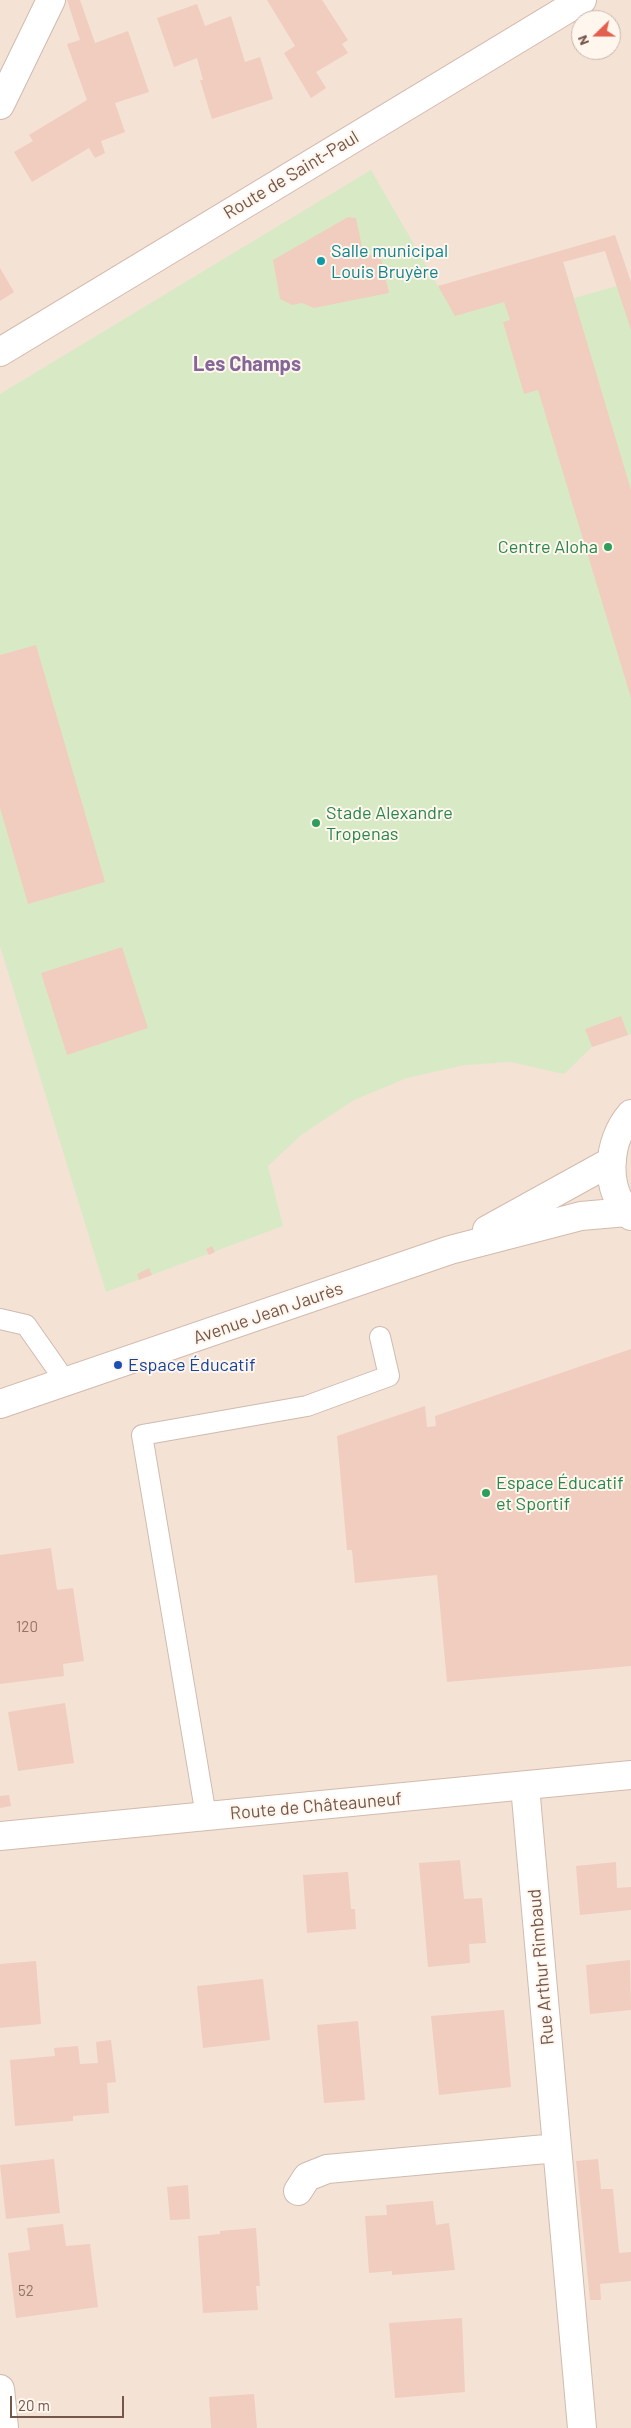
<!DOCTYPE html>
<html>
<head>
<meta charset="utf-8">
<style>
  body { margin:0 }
  #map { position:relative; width:631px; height:2428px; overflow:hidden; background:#fcf1e7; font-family:Barlow,sans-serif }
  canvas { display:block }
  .north { position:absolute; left:571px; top:10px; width:50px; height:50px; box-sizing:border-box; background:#fff6ed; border:1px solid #c8b6ac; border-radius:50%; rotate:248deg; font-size:14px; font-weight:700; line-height:20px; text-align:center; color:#75564b }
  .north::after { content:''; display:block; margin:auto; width:18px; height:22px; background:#e35f4e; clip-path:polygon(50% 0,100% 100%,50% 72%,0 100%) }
  .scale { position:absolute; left:10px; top:2396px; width:114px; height:22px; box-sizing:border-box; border:2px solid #75564b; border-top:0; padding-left:6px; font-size:15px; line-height:18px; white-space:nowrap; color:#75564b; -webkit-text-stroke:4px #fff6ed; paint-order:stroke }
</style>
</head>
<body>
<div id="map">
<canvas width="631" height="2428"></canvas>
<div class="north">N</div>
<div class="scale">20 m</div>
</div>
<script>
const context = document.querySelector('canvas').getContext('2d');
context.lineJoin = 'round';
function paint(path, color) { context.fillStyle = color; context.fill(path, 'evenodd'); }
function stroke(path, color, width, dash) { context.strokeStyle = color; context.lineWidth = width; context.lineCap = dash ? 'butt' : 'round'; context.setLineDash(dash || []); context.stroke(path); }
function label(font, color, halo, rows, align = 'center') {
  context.font = font + ' Barlow,sans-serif'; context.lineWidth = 4; context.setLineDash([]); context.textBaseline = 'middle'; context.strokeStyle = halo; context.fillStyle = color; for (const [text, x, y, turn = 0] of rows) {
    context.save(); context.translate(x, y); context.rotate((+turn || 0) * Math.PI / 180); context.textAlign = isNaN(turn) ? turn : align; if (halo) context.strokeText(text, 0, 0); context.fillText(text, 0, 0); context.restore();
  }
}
paint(new Path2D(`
  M0,0H631V2428H0ZM581,20H611V50H581Z`), '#f4e2d5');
paint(new Path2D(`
  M371,170L438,286L563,262L574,298L631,282V1034L592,1047L564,1074L510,1062L465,1065L407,1078L354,1100L301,1135L268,1166L283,1226L106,1292L0,946V394Z`), '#d8eac5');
paint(new Path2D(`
  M67,0H80L95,43L128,31L149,92L115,103L125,132L101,141L105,153L95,158L89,148L32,182L14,152L33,141L29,135L87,100L67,44L80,40Z
  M267,0H322L348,40L342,44L348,53L316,72L326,88L311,98L284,53L295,46Z
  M197,4L205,26L231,16L245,62L260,57L273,99L212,119L200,80H203L197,58L174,67L157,18Z
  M348,217L356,218L364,256L380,253L389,293L314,308L302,303L292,305L280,299L273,260Z
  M615,235L631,282V330L605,251L563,262L631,490V698L538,390L524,394L503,322L510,320L504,302L455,316L438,286Z
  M0,268L14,292L0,301Z
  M36,645L105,882L28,904L0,808V655Z
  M122,947L148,1028L67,1055L41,973Z
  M621,1016L628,1035L592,1047L585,1029Z
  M212,1246L215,1252L209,1255L206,1249Z
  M149,1268L152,1275L139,1280L137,1274Z
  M631,1349V1666L447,1682L437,1575L355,1583L352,1550H347L337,1436L425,1406L427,1427L436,1426L435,1416Z
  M51,1548L57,1590L73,1588L84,1661L63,1664L64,1676L0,1684V1555Z
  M65,1703L74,1763L18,1771L8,1712Z
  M9,1795L11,1806L0,1808V1796Z
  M460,1860L464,1899L482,1898L486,1943L469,1944L470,1963L428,1967L419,1863Z
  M616,1862L617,1888L631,1887V1910L580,1915L576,1866Z
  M348,1872L351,1909H355L356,1929L307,1933L303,1875Z
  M630,1960L631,2010L590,2014L586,1965Z
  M36,1961L41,2024L0,2028V1964Z
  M263,1979L270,2040L203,2048L197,1986Z
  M504,2010L511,2087L439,2095L431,2016Z
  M358,2021L365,2100L324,2103L317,2025Z
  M111,2040L116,2082L107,2083L109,2113L73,2116V2121L15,2126L10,2060L55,2056L54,2048L78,2046L80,2064L98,2063L96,2042Z
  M54,2159L60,2213L6,2219L0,2165Z
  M598,2159L601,2189H613L619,2253L631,2252V2281L600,2284L601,2300H590L576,2161Z
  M188,2185L190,2219L170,2220L167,2187Z
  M433,2201L436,2225L449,2223L455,2270L392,2275V2271L369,2273L365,2216L387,2215L386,2205Z
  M63,2224L66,2246L90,2244L98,2307L16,2318L8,2253L30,2250L27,2228Z
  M256,2228L260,2286H256L258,2310L203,2313L198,2236L220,2234V2231Z
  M462,2318L465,2392L395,2398L389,2323Z
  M254,2394L257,2428H211L209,2397Z`), '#f1cdbf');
const lane = new Path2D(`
  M0,1319L26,1325L66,1382
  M206,1816L142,1435L307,1406L389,1376L380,1337`);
const street = new Path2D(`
  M0,105L51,0
  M525,1786L582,2428
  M298,2191L307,2177L327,2169L557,2148
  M0,2389L4,2428`);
const secondary = new Path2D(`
  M0,352L582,0
  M631,1114C607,1141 603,1190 631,1216
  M487,1230L612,1161
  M0,1404L450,1250L581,1216L627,1212
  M0,1836L631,1775`);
stroke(lane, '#d0baaf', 22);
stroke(street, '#d0baaf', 30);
stroke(secondary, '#d3baad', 30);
stroke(lane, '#fff', 20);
stroke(street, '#fff', 28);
stroke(secondary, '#fff', 28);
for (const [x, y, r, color] of [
  [321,261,5,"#0f9aa8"],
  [608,547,5,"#2e9e5b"],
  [316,823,5,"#2e9e5b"],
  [118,1365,5,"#1a4fb4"],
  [486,1493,5,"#2e9e5b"]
]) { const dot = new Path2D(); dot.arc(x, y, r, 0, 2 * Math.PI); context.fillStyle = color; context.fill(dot); stroke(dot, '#fff6ed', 2); }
label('15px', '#947468', null, [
  ["120",27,1627],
  ["52",26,2291]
]);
label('18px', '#75564b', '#fff6ed', [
  ["Route de Saint-Paul",291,175,-31],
  ["Avenue Jean Jaurès",268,1313,-19],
  ["Route de Châteauneuf",316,1806,-5],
  ["Rue Arthur Rimbaud",541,1967,-95]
]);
label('18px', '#0d838f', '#fff6ed', [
  ["Salle municipal",331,251],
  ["Louis Bruyère",331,272]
], 'left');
label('18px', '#27864d', '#fff6ed', [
  ["Centre Aloha",598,547,"right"],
  ["Stade Alexandre",326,813],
  ["Tropenas",326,834],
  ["Espace Éducatif",496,1483],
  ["et Sportif",496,1504]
], 'left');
label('18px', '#164399', '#fff6ed', [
  ["Espace Éducatif",128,1365]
], 'left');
label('bold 20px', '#836799', '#fff6ed', [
  ["Les Champs",247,364]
]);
</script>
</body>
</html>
